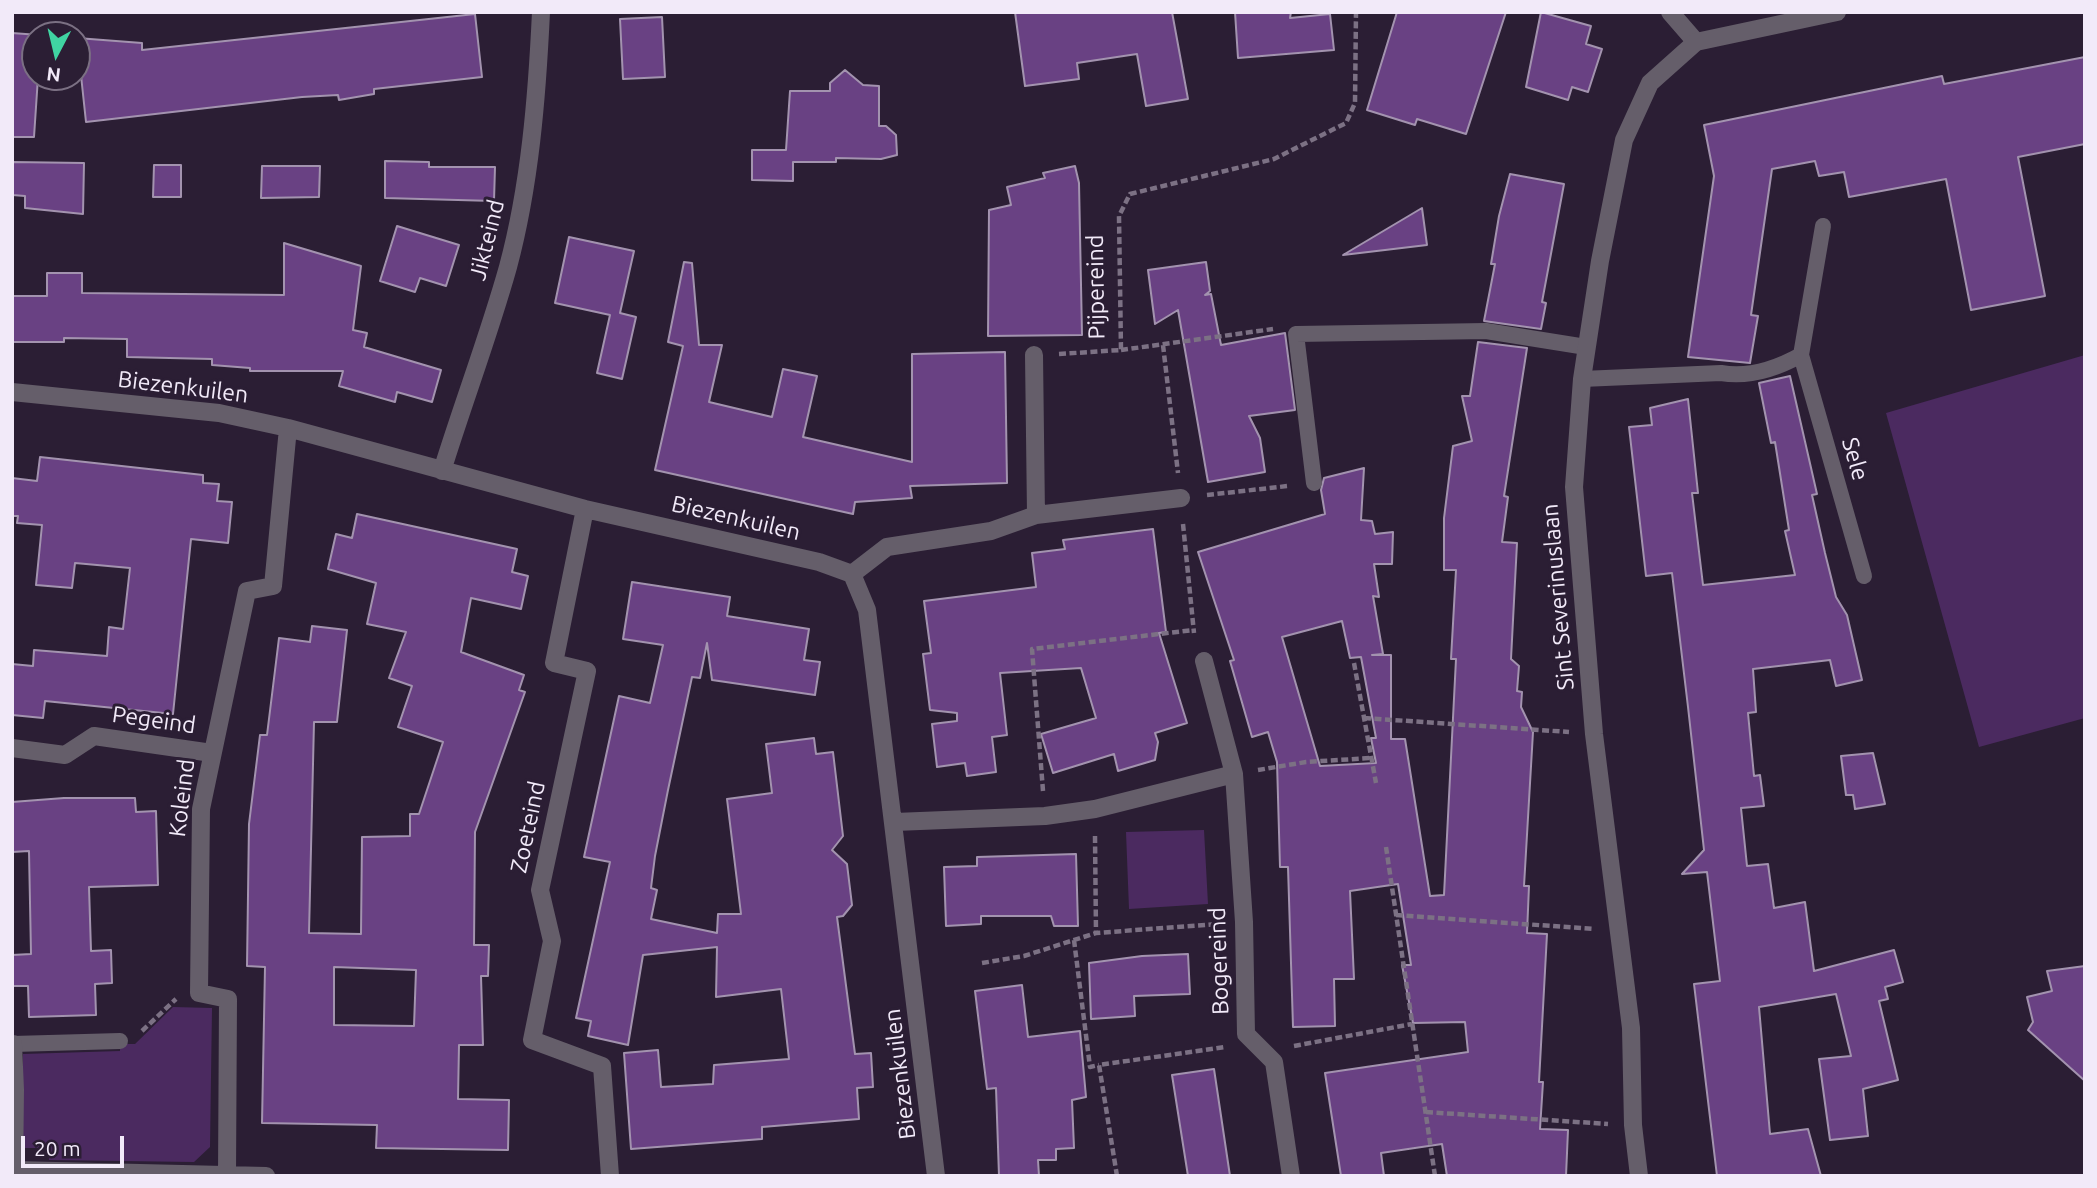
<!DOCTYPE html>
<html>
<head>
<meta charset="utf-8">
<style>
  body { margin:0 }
  #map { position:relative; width:2097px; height:1188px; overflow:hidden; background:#2b1e34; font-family:Ubuntu,sans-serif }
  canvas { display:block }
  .frame { position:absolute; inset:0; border:14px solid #f2eaf9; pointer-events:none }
  .north { position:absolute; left:21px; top:21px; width:70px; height:70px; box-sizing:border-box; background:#2b1e34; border:2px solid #7b7083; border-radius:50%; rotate:187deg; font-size:19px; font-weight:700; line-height:28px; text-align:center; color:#f2eaf9 }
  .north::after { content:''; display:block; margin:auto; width:24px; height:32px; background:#40d4a2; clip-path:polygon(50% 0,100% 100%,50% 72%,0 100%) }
  .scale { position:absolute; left:21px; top:1136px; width:103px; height:32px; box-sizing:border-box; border:4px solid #f2eaf9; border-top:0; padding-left:9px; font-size:21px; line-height:24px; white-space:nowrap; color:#f2eaf9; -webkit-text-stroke:5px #2b1e34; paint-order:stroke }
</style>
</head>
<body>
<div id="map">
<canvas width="2097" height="1188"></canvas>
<div class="frame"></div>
<div class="north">N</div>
<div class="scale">20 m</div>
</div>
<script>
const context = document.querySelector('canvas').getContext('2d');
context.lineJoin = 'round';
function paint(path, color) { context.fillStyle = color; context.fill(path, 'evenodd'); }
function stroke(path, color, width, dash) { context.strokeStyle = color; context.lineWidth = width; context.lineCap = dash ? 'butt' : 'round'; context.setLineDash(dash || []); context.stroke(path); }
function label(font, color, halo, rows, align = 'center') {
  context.font = font + ' Ubuntu,sans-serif'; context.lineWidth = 6; context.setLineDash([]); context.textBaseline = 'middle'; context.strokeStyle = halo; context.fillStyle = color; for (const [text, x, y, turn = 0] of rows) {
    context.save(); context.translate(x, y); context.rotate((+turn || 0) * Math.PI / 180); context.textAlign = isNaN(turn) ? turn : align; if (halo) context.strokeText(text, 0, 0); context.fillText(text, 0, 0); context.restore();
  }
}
paint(new Path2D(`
  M2085,355V718L1979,747L1886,413Z
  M1204,830L1208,904L1129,909L1126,832Z
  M173,1007L212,1008L210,1147L194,1162L49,1160V1148H23V1054L120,1051V1044H135Z`), '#4b2a60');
const building = new Path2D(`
  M1015,12H1172L1188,99L1146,106L1137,54L1077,63L1079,79L1025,86Z
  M1235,12H1291L1290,18L1330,14L1334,50L1238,58Z
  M1397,12H1506L1466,134L1417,119L1415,125L1367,110Z
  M1541,12L1591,26L1586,44L1602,49L1588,92L1572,87L1568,100L1526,87Z
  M475,14L482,77L374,89V94L339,100L338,95L302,97L86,122L77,38L142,43V50Z
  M662,17L665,77L623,79L620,19Z
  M12,33L39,35H35V77H38L34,137H12Z
  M2085,57V144L2018,157L2045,296L1971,310L1946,179L1849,197L1844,172L1819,176L1815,161L1772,169L1751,315L1758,316L1750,363L1688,357L1714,176L1704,125L1942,76L1944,84Z
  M845,70L863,85L879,86V126H886L896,135L897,155L881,159L836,158V162H793V181L752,180V150H786L790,91H830V83Z
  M385,161L429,162V167H495L494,201L385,198Z
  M12,162L84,163L83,214L25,208V196L12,195Z
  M154,165H181V197H153Z
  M262,166H320L319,197L261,198Z
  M1075,166L1079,183L1082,335L988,336L989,210L1011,205L1007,187L1045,178L1043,173Z
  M1510,174L1564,184L1542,302L1546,303L1541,329L1484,321L1495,264H1491L1499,216Z
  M1422,208L1427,245L1343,255Z
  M397,226L459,245L446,286L420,278L415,292L380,281Z
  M569,237L634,251L620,313L636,317L622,379L597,373L610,315L555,303Z
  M284,243L361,266L353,330L367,333L364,347L441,370L432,402L397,392L395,402L339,386L343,371H250V368L212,365V359L127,357V339L64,338V342H12V296H47V273H82V293L284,295Z
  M684,262L692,263L699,345H722L709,402L772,417L783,369L817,376L803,437L912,462V354L1005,352L1007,483L910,486L912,498L855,502L853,514L655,470L683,346L668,342Z
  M1206,262L1210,291L1205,295L1211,294L1221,345L1285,333L1295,410L1249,416L1260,438L1265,472L1208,482L1178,310L1155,324L1148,270Z
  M1478,342L1527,348L1504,496L1508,497L1502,542L1517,543L1511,659L1519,666L1517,691L1522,692L1521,707L1533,732L1524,886H1529L1527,933L1547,934L1539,1082H1543L1540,1129L1568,1130L1566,1176H1447L1442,1144L1381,1153L1384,1176H1341L1325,1073L1468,1052L1465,1022L1413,1023L1402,965H1411L1398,884L1350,891L1354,979H1334L1335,1026L1293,1027L1288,867H1280L1277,762L1268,732L1252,737L1230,661L1234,660L1198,552L1325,514L1321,490L1324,478L1364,468L1361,520L1372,521L1375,534L1393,532L1392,564H1374L1379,597L1373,596L1383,654L1372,655H1391V739H1405L1430,896L1444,895L1456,659H1451L1456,570H1444V518L1453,446L1472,441L1462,396H1470ZM1342,621L1350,658L1361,657L1376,738H1371L1376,763L1320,766L1282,637Z
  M1790,376L1817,494L1812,495L1825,553L1836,597L1847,615L1862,680L1836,686L1830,660L1753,669L1756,712L1748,713L1754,776L1760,775L1764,806L1741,808L1747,866L1768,864L1774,908L1805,902L1814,971L1894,950L1903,982L1885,987L1888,999L1879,1001L1898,1080L1863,1089L1868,1136L1830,1140L1819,1059L1851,1056L1836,994L1759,1007L1770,1134L1808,1129L1821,1176H1717L1694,984L1720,981L1714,931L1707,872L1682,874L1704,850L1688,707L1672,573L1646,576L1629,427L1652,425L1650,408L1688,399L1698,493H1692L1703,585L1795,575L1785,531L1789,530L1775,442L1771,443L1759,383Z
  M40,457L203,475V483L219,484L217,501L232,502L228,543L191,539L173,714L45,701L43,718L12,715V664L33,666L34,650L107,656L109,627L123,629L130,568L75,563L72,588L36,585L42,525L17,523L18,516H12V478L37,481Z
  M357,514L517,549L512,572L528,576L521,609L471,598L461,652L524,675L519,690L525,692L475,832L474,945H489L488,976H481L483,1045H459L458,1099L509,1100L508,1150L376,1148L377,1125L262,1123L265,967L247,966L249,824L260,735H267L279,638L310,642L312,626L347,630L337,722H314L309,933L361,934L362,837L410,836V814H419L443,742L398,727L412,686L389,678L406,632L367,624L376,583L328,569L336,534L352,538ZM334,967L416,970L414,1026L334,1025Z
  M1153,529L1166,632L1159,633L1187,723L1155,733L1158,742L1155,760L1118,771L1114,754L1053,773L1041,734L1096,718L1081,668L1000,673L1007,735L992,737L996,772L967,776L965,763L937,767L932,724L957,721V713L930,710L923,654L931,653L924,601L1036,587L1032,553L1065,549L1063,540Z
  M632,582L730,597L727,616L809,629L804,660L820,662L815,695L712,680L707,643L700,678L692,677L668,790L655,856L651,888L657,890L651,919L717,933L718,914H741L727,799L772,793L766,744L814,738L816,754L833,752L843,836L832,850L847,864L852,905L843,916L837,917L855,1054L871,1053L873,1087L857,1088L859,1119L762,1127V1139L631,1149L624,1053L658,1050L661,1087L713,1084L714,1065L789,1059L781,989L716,997L717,947L643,955L628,1045L588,1036L591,1021L576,1018L610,862L584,857L619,696L650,703L663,645L623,639Z
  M1873,753L1885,804L1855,809L1853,795H1846L1841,756Z
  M64,798H135L136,812L156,811L158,885L89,887L91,951L111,950L112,983L95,984L96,1015L29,1017L28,986H12V955L31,954L29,851L12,852V802Z
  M1076,854L1078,926H1054L1051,916H981V924L946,926L944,867L977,866V857Z
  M1188,954L1190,994L1134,996L1135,1016L1091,1019L1089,963L1142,956Z
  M2085,966V1081L2028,1030L2033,1022L2027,997L2052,991L2047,971Z
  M1022,985L1028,1037L1080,1031L1086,1097L1072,1100L1074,1148L1056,1149V1160H1038L1039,1176H999L996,1088L987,1089L975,991Z
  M1214,1069L1230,1176H1188L1172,1075Z`);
paint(building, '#694183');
stroke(building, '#a393af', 2);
stroke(new Path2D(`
  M1163,345L1178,473
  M1121,350L1273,329
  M1059,354L1121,350L1119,216L1130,194L1274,159L1346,123L1355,103L1356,12
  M1207,495L1288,486
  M1183,524L1194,633
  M1354,663L1376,783
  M1364,718L1569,732
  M1258,770L1306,762L1371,758
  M1043,791L1032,649L1193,630
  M1095,836L1096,933
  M1386,847L1435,1176
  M1396,915L1594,929
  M1074,940L1090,1067L1099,1065
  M982,963L1024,956L1096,933L1218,924
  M142,1031L176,999
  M1294,1046L1412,1024
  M1426,1112L1608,1124
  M1117,1176L1099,1065L1225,1047`), '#7c7184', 4.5, [7, 3.5]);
stroke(new Path2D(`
  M1801,355L1864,576
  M1582,379L1721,373C1750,378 1776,369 1801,355L1823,226
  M1314,483L1296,334L1486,331L1586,347
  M13,1044L120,1041`), '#655e6a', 16);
stroke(new Path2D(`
  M1670,12L1696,42
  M12,392L219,413L288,428L585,509L819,562L852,574L867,610L936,1176
  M442,471C463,403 489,335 508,267C530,185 537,97 541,12
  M585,509L554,663L587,671L540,890L552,941L532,1040L602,1066L610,1176
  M1036,515L1181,498
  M852,574L887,547L991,531L1036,515L1034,355
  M1204,661L1234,774L1244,922L1246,1034L1274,1062L1291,1176
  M12,748L65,755L94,736L212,753
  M895,822L1045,816L1095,809L1234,774
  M13,1044L15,1090
  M12,1090H15L14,1176
  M14,1170L266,1176
  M227,1175L228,999L199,993L201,809L247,591L273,586L288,428`), '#655e6a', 18);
stroke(new Path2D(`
  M1639,1176L1633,1125L1631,1028L1594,734L1574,487L1582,379L1600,261L1624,140L1650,83L1696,42L1837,12`), '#655e6a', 18);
label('23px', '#f2eaf9', '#2b1e34', [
  ["Jikteind",487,240,-76],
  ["Pijpereind",1096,287,-91],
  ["Biezenkuilen",183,387,7],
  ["Sele",1855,459,74],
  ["Biezenkuilen",736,518,13],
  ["Sint Severinuslaan",1558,597,-95],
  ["Pegeind",154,720,8],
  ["Koleind",182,798,-83],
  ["Zoeteind",528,827,-78],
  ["Bogereind",1219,961,-92],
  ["Biezenkuilen",900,1074,-97]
]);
</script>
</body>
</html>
